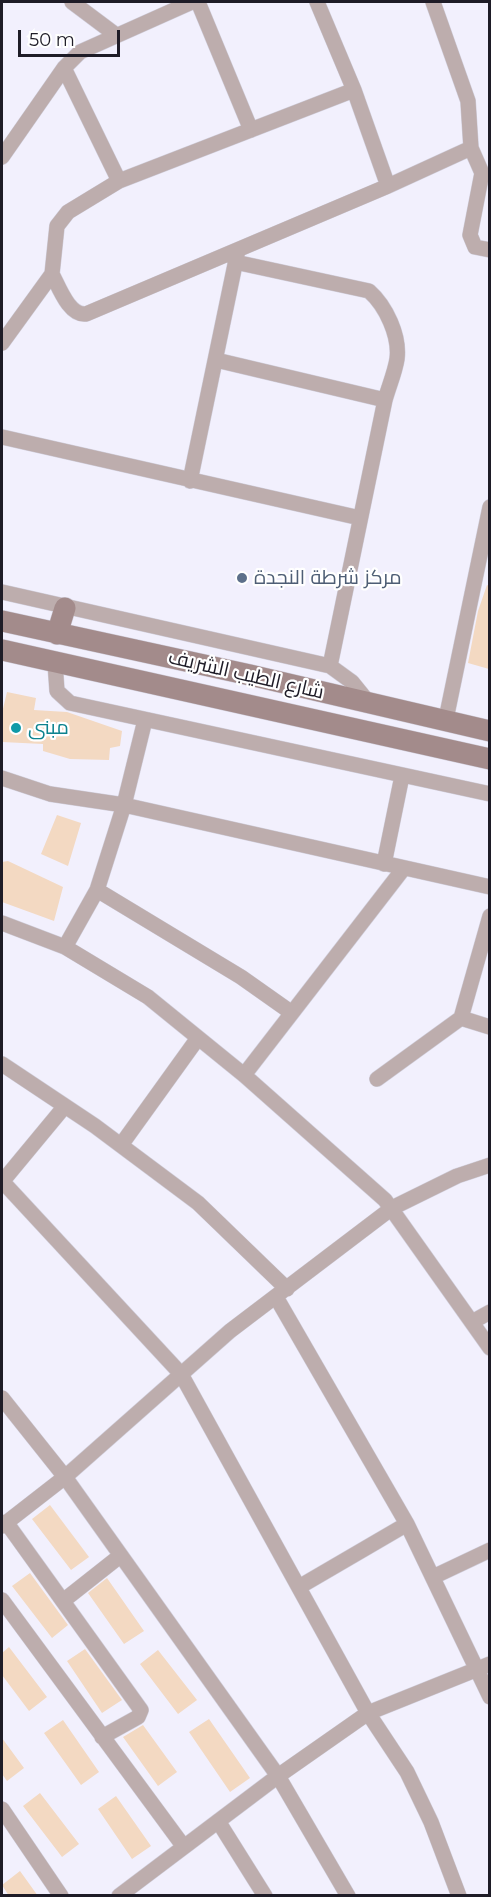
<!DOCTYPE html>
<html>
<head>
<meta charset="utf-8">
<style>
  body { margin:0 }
  #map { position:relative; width:491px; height:1897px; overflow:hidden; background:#f2f0fd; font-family:Montserrat,sans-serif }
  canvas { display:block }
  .frame { position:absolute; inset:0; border:3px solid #1e1c27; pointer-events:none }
  .scale { position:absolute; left:18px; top:30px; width:102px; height:27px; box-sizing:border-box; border:3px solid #1e1c27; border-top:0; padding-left:8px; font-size:18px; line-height:21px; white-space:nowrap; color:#1e1c27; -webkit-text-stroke:4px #fff; paint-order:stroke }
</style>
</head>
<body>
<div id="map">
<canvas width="491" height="1897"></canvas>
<div class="frame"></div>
<div class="scale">50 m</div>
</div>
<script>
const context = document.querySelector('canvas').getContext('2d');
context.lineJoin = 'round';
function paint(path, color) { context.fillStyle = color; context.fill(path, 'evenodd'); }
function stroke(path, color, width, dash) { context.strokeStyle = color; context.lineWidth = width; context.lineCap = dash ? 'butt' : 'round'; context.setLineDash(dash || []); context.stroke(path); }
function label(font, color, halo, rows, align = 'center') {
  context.font = font + ' Montserrat,Cairo,sans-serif'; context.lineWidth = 4.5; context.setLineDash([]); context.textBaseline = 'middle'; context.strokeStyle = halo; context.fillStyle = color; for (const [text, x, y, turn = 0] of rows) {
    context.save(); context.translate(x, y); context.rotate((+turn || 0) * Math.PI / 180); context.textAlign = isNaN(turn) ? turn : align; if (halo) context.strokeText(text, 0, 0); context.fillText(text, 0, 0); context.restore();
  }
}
paint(new Path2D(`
  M487,585L489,586V669L468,663L478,611Z
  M7,692L36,698L34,710L67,712L122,731L120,746L110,748L109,760L70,759L43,751V744L2,742V713Z
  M57,815L81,823L68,866L41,854Z
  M8,861L63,887L54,921L2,902V862Z
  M50,1505L89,1557L71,1570L32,1519Z
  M30,1573L68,1625L52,1638L12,1586Z
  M107,1578L144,1631L124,1644L88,1593Z
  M9,1647L47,1697L29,1711L2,1675V1653Z
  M85,1649L122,1700L102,1713L67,1661Z
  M158,1650L197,1700L178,1714L140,1664Z
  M209,1719L250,1778L230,1792L189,1732Z
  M63,1720L99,1772L81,1785L44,1733Z
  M143,1725L177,1772L158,1786L123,1737Z
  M2,1738L24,1768L7,1781L2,1774Z
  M40,1793L79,1844L62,1857L23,1806Z
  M116,1796L151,1846L132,1859L98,1809Z
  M20,1871L38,1896H9L2,1885Z`), '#f3d9c2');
const minor = new Path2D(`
  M72,2L116,35
  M198,2L251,130
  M317,2L354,90L388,186
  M64,68L119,181
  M471,148L482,173L470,235L475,247L490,250
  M2,157L64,68L80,52L192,2
  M235,262L369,291C386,306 400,336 397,359C395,372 389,386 385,400
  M52,274C59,287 69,316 86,314L388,186L471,148L468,101L433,2
  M2,343L52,274L57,226L68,212L119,181L354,90
  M216,360L385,400L330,666
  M2,437L360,518
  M190,481L237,255
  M2,592L330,666L352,682L369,703
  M55,663L57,691L70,703L490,794
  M446,719L490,507
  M2,778L50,794L124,805L490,887
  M384,864L402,776
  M97,890L241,977L292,1013
  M2,923L65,947L148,997L244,1075L385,1200L490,1348
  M65,947L97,890L124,805L145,720
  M461,1018L490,1027
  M2,1064L95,1126L198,1203L287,1289
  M244,1075L404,868
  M377,1079L461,1018L490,916
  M121,1145L198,1038
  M2,1181L181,1374L368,1713L407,1772L431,1822L459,1896
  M2,1182L65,1106
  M276,1297L407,1524L490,1697
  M472,1322L490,1312
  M2,1398L65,1477L278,1776L348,1896
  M6,1522L141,1710L138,1717L102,1737
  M2,1526L65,1477L230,1331L392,1208L457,1176L490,1165
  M433,1577L490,1550
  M299,1587L407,1524
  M2,1600L184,1847
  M63,1601L120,1556
  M2,1809L61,1896
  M218,1821L265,1896
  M119,1896L278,1776L368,1713L490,1664`);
const secondary = new Path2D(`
  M2,621L250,675L490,731
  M57,634L65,608
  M2,650L490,759`);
stroke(minor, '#d0cedb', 16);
stroke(secondary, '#d0cedb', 22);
stroke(minor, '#bdadad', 15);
stroke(secondary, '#a38b8b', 21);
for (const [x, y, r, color] of [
  [242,578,6,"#5c6f8a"],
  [16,728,6,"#0f9aa8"]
]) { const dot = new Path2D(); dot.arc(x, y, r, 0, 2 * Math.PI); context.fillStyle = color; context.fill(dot); stroke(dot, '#fff', 2); }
label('20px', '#4e5e75', '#fff', [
  ["مركز شرطة النجدة",254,578]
], 'left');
label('20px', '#1e1c27', '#fff', [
  ["شارع الطيب الشريف",246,675,13]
]);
label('20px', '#0d838f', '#fff', [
  ["مبنى",28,728]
], 'left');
</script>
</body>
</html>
